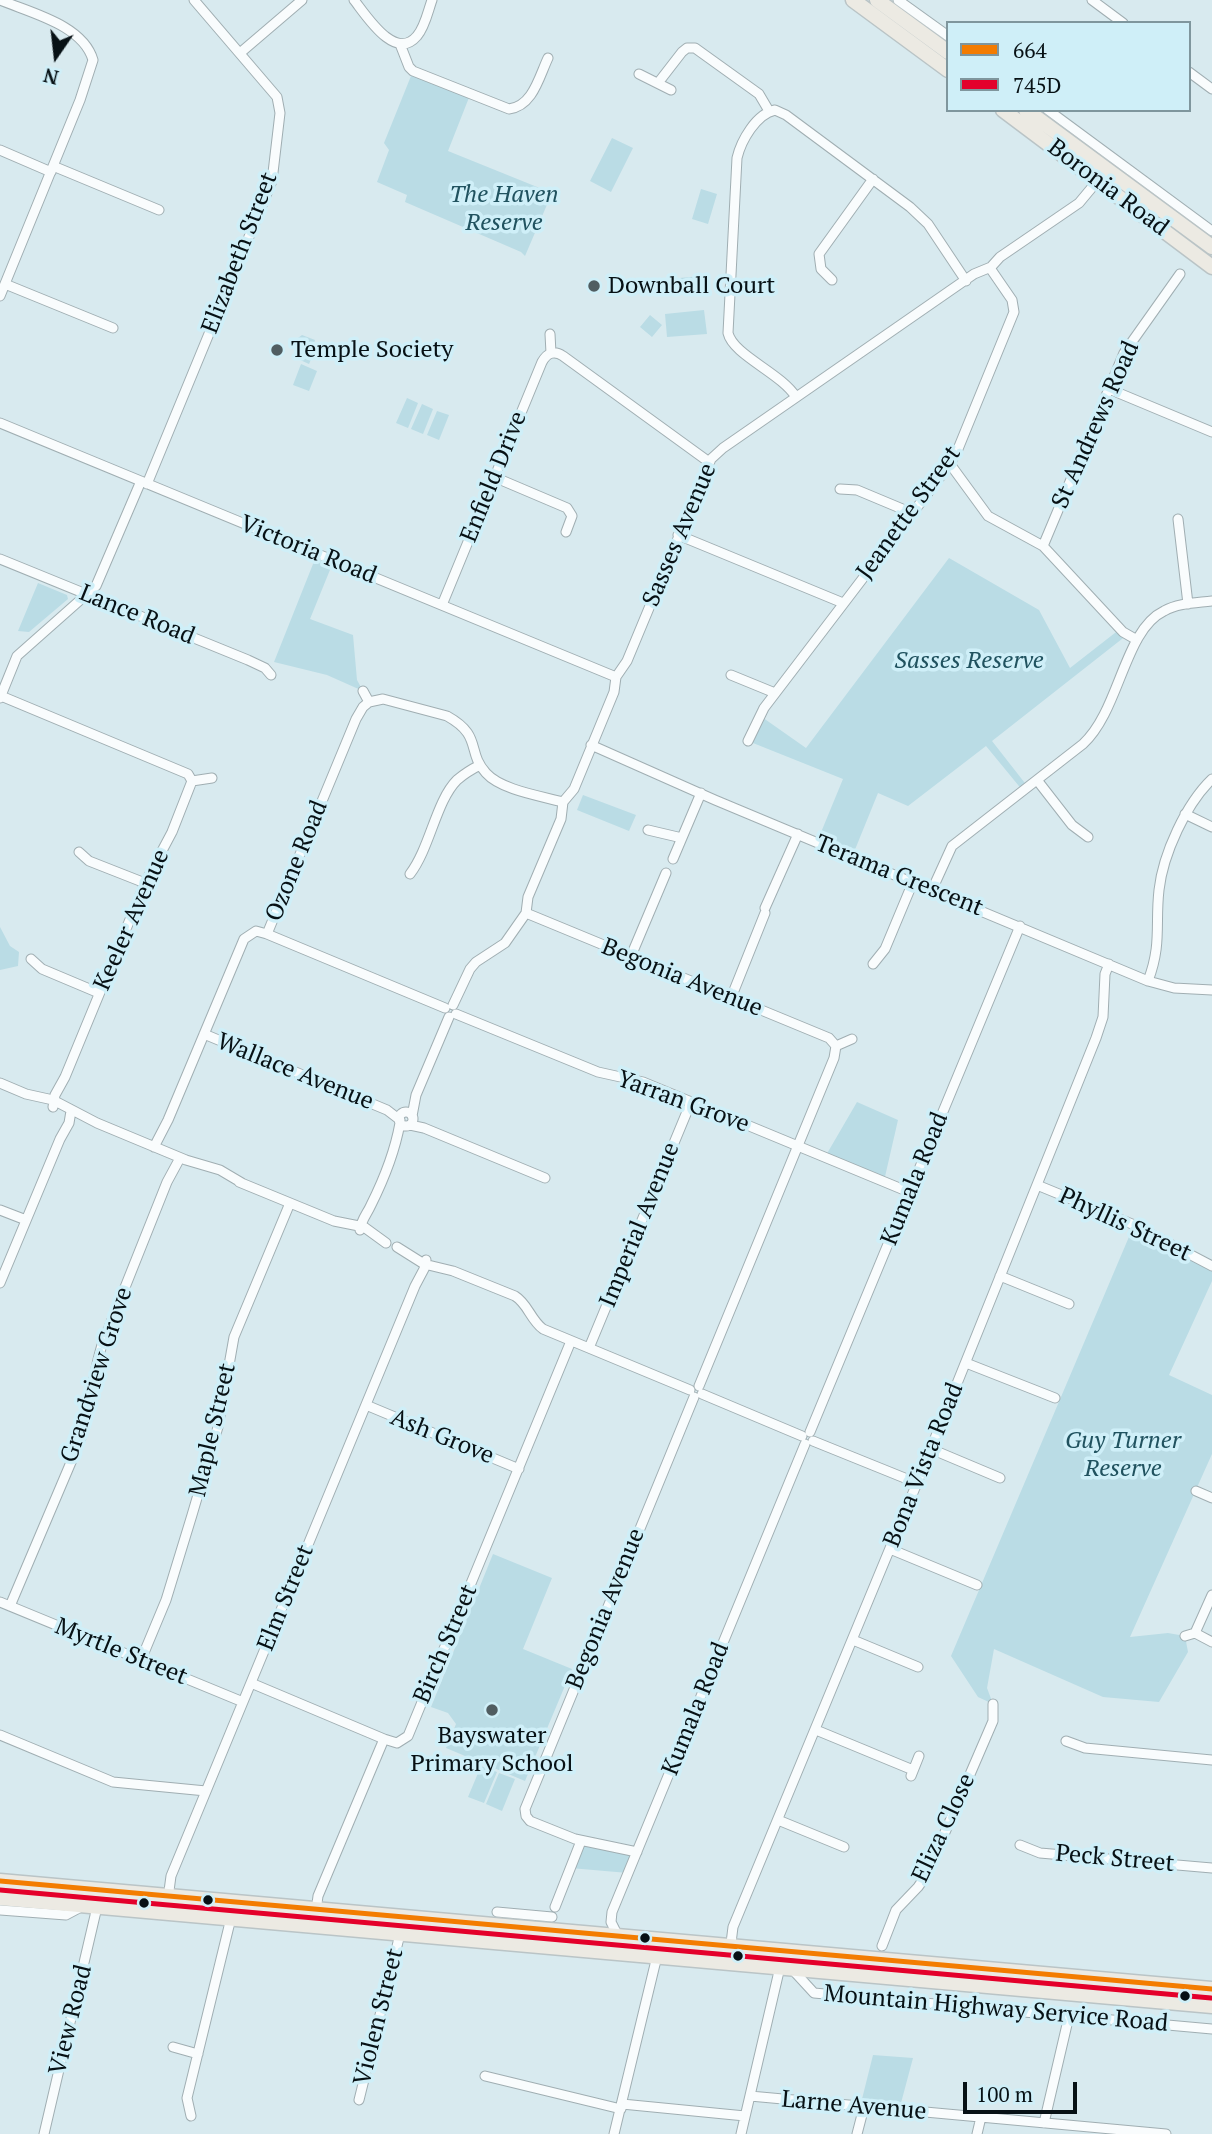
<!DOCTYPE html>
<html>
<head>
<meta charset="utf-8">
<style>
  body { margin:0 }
  #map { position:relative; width:1212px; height:2134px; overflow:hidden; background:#d8eaef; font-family:"PT Serif",serif }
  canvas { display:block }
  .legend { position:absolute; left:946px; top:21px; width:245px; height:91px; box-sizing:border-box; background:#cfeff8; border:2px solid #7f969d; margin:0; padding:9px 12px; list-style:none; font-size:21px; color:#071115 }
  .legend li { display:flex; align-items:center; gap:14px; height:35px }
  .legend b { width:35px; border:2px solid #7f969d }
  .north { position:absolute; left:21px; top:21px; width:70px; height:70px; -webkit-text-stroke:5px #cfeff8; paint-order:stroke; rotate:194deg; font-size:19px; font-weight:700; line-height:28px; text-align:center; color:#071115 }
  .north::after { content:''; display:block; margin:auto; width:24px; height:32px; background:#071115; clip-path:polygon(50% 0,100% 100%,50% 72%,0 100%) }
  .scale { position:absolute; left:963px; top:2082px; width:114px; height:32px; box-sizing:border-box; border:4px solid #071115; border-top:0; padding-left:9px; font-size:21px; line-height:24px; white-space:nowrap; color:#071115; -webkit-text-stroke:5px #cfeff8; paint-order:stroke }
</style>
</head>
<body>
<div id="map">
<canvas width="1212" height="2134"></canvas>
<ul class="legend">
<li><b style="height:9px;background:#f37c01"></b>664</li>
<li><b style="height:9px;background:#e4002b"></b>745D</li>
</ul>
<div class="north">N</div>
<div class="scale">100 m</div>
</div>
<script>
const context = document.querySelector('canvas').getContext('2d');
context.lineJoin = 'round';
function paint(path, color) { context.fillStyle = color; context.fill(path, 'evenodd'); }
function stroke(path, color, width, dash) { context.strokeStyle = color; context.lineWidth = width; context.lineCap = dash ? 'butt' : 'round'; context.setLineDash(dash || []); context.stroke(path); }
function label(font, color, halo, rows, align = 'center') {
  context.font = font + ' "PT Serif",serif'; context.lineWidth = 7; context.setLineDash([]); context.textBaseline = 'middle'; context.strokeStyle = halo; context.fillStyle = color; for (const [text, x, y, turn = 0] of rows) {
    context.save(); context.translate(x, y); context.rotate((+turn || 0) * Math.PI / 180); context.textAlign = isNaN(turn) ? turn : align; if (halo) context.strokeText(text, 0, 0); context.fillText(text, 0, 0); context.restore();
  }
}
paint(new Path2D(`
  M413,71L470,95L448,151L552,193L525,256L521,252L405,202L407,195L377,182L389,150L384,143Z
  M612,138L633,148L611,192L590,181Z
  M701,189L717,194L708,224L692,219Z
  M701,276L703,293L670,296L669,279Z
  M704,310L707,334L667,337L665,314Z
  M650,315L662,325L652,337L640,327Z
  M302,335L315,340L313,346L324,351L321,358L313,355L309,364L298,359L301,350L298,338Z
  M301,364L317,371L309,391L293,385Z
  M407,398L418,403L408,428L396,423Z
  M422,404L433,409L423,434L411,429Z
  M437,411L449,415L439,440L427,435Z
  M317,554L334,560L310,619L353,635L357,680L363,691L327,675L274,662Z
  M949,558L1039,610L1070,668L1120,629L1127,635L992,741L1028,787L1023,791L986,746L908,806L878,793L852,857L817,842L843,779L748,741L759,715L806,748Z
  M38,583L67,595L68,599L29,632L18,631Z
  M583,795L636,815L629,831L577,810Z
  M0,927L10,946L19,952L18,966L0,970Z
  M857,1102L898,1120L884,1181L825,1157Z
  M1134,1225L1212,1266V1281L1169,1375L1212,1395V1454L1130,1637L1168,1633L1185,1636L1188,1652L1159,1702L1103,1697L994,1649L987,1688L993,1704L978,1697L951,1656Z
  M493,1554L552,1578L523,1649L572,1669L525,1781L446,1748L456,1724L448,1713L431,1707Z
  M481,1766L497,1772L484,1803L468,1797Z
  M499,1773L515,1779L502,1811L486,1804Z
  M581,1841L637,1852L628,1873L570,1868Z
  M873,2055L913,2058L901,2103L862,2099Z`), '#badce5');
const minor = new Path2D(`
  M0,0C31,13 83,25 93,60L80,100L0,296
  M354,0C366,15 395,62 417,36C425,27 428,11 432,0
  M898,0L948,36
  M1092,0L1123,23
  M400,44L409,67L413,71L509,109C533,106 539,77 548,58
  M240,53L302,0
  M1189,72L1212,89
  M639,74L671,90
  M658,83L682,52L687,48H695L759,94L769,111
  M1048,110L1212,231
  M0,150L51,172
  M53,166L159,210
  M832,280L821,269L819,254L873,179
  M5,284L113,328
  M550,334L551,353
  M1109,389L1212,432
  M796,397C781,373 733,355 728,333L737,158C741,141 756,114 775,110L786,115L910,207L928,224L966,281
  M0,423L616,677
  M950,464L988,516L1043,546L1123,632L1137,640
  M494,477L567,508L572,516L566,532
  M147,484L272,181L280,113L277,97L194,0
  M840,489L857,490L912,513
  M1178,519L1188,604
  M678,535L843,603
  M1043,546L1124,353L1180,274
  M0,559L248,660L265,668L271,675
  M442,605L542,362C547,353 554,350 563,356L709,462
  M731,675L775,693
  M1,696L188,774L192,781
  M0,698L17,656L96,586L141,481
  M369,702L383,699L447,716C483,736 466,751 486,773C501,790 541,796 563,802
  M748,741L764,708L950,464L958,449L1014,312L1012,300L990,268
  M591,745L715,800L1148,981L1174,988L1212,990
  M1037,780L1072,825L1088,837
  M1185,814L1212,827
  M648,830L682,838
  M79,852L89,861L145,883
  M673,859L701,793
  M410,874C430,848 436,801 457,780C464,774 472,769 480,765
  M932,890L952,846L1083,744C1120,710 1124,630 1164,611C1178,603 1196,603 1212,601
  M765,908L798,834
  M526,913L829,1038L836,1046L834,1058L699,1386
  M267,934L445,1008
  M631,956L666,873
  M31,959L42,969L99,993
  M873,964L885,949L913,882
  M1148,981C1162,944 1155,925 1159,890C1163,854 1186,804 1212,779
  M731,998L765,913
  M453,1005L470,969L476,962L505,943L526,913L528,897L561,819L563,802L574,789L614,692L616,677L627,661L711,459L723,448L974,274L991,267L1000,257L1079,203L1099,179
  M456,1014L598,1072L643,1082L909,1192
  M204,1034L387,1110L400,1120
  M836,1046L852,1039
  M0,1083L26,1094L53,1100L97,1123L186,1160L220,1170L242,1183
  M53,1107L55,1095L65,1077L145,883L172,832L192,781L212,778
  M399 1119a7 7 0 1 1 14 0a7 7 0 1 1-14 0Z
  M412,1116L416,1095L449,1017
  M410,1125L424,1128L545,1178
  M154,1147L168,1120L244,939L256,931L267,934L356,719L363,707L369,702L363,691
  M239,1182L334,1221L364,1227L386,1243
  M1037,1185L1132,1224L1212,1266
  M0,1210L26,1220
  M360,1230C361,1220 367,1214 371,1205C384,1179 395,1151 400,1123
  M397,1247L424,1264L453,1271L515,1296C528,1304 530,1319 543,1329L690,1390
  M1000,1276L1069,1304
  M0,1283L60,1139L69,1123L71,1111
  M589,1348L691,1102
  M966,1363L1055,1398
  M702,1394L802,1436
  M366,1405L519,1469
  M810,1432L1020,926
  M813,1441L917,1483
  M931,1449L1000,1478
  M1196,1491L1212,1498
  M890,1549L977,1585
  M0,1602L243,1702
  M10,1606L80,1441C90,1410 92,1377 102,1345L167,1182L180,1158
  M1195,1633L1212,1595
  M1195,1633L1212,1642
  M1185,1636L1195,1633
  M853,1640L918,1667
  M141,1660L166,1600L192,1515L218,1427L234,1337L290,1203
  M251,1683L384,1739
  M816,1730L913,1770
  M0,1735L113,1782L206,1791
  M1066,1741L1085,1748L1212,1760
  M911,1776L919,1756
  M778,1820L844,1847
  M1020,1845L1040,1853L1212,1868
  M637,1852L575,1839L530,1821L526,1816L525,1809L694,1397
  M555,1907L581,1841
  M0,1910L66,1915L81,1907
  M497,1912L552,1917
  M166,1913L171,1876L415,1286L424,1269L426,1260
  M314,1926L318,1896L384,1739L397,1743L408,1736L571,1341
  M618,1936L611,1922L612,1912L805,1444
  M882,1946L896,1910L918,1887L927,1874L993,1721V1704
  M730,1951L733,1927L917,1483L1096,1038L1103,1017L1105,974L1109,964
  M791,1968L814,1993L1212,2029
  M173,2047L198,2054
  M485,2076L621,2109
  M750,2096L1166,2134
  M359,2100L400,1934
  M622,2104L745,2116
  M191,2116L187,2098L231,1918
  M1044,2123L1069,2016
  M44,2134L97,1907
  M614,2134L658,1952
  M741,2134L780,1967
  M857,2134L864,2107
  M977,2134L981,2117`);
const primary = new Path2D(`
  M853,0L948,70
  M877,0L948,52
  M1003,110L1212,267
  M1026,110L1212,247
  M0,1881L1212,1989
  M0,1898L1212,2006`);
stroke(minor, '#a0aeb2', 11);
stroke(primary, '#bac4c6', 17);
stroke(minor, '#f9fcfd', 9);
stroke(primary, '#eceae3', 14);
stroke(new Path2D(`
  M0,1881L1212,1989`), '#f37c01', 5);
stroke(new Path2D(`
  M0,1890L1211,1998`), '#e4002b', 5);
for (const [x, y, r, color] of [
  [594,286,7,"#505d61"],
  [277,350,7,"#505d61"],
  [492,1710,7,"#505d61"],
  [208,1900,6,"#071115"],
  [144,1903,6,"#071115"],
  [645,1938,6,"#071115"],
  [738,1956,6,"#071115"],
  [1185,1996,6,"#071115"]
]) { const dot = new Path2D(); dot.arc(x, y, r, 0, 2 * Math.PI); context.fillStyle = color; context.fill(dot); stroke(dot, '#cfeff8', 2.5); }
label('24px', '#071115', '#cfeff8', [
  ["Boronia Road",1108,188,37],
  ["Elizabeth Street",240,253,-69],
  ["St Andrews Road",1096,425,-66],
  ["Enfield Drive",494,477,-68],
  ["Jeanette Street",909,513,-54],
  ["Sasses Avenue",680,535,-67],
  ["Victoria Road",308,550,22],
  ["Lance Road",137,615,22],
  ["Ozone Road",297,861,-68],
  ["Terama Crescent",899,876,22],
  ["Keeler Avenue",132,920,-66],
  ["Begonia Avenue",682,978,22],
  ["Wallace Avenue",295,1072,22],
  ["Yarran Grove",683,1102,20],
  ["Kumala Road",915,1179,-68],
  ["Imperial Avenue",640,1225,-68],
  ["Phyllis Street",1125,1225,25],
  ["Grandview Grove",97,1375,-72],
  ["Maple Street",213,1430,-77],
  ["Ash Grove",442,1437,22],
  ["Bona Vista Road",924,1465,-68],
  ["Elm Street",286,1598,-68],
  ["Begonia Avenue",606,1609,-68],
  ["Birch Street",446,1644,-67],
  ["Myrtle Street",121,1652,22],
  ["Kumala Road",696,1709,-68],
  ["Eliza Close",944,1828,-65],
  ["Peck Street",1115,1859,5],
  ["Mountain Highway Service Road",996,2009,5],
  ["Violen Street",379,2017,-76],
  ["View Road",71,2020,-76],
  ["Larne Avenue",854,2106,5]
]);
label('italic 24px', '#20525f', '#cfeff8', [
  ["The Haven",504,195],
  ["Reserve",504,223],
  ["Sasses Reserve",969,661],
  ["Guy Turner",1123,1441],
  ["Reserve",1123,1469]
]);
label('24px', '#071115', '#cfeff8', [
  ["Downball Court",608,286],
  ["Temple Society",291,350],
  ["Bayswater",492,1736,"center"],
  ["Primary School",492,1764,"center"]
], 'left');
</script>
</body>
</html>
